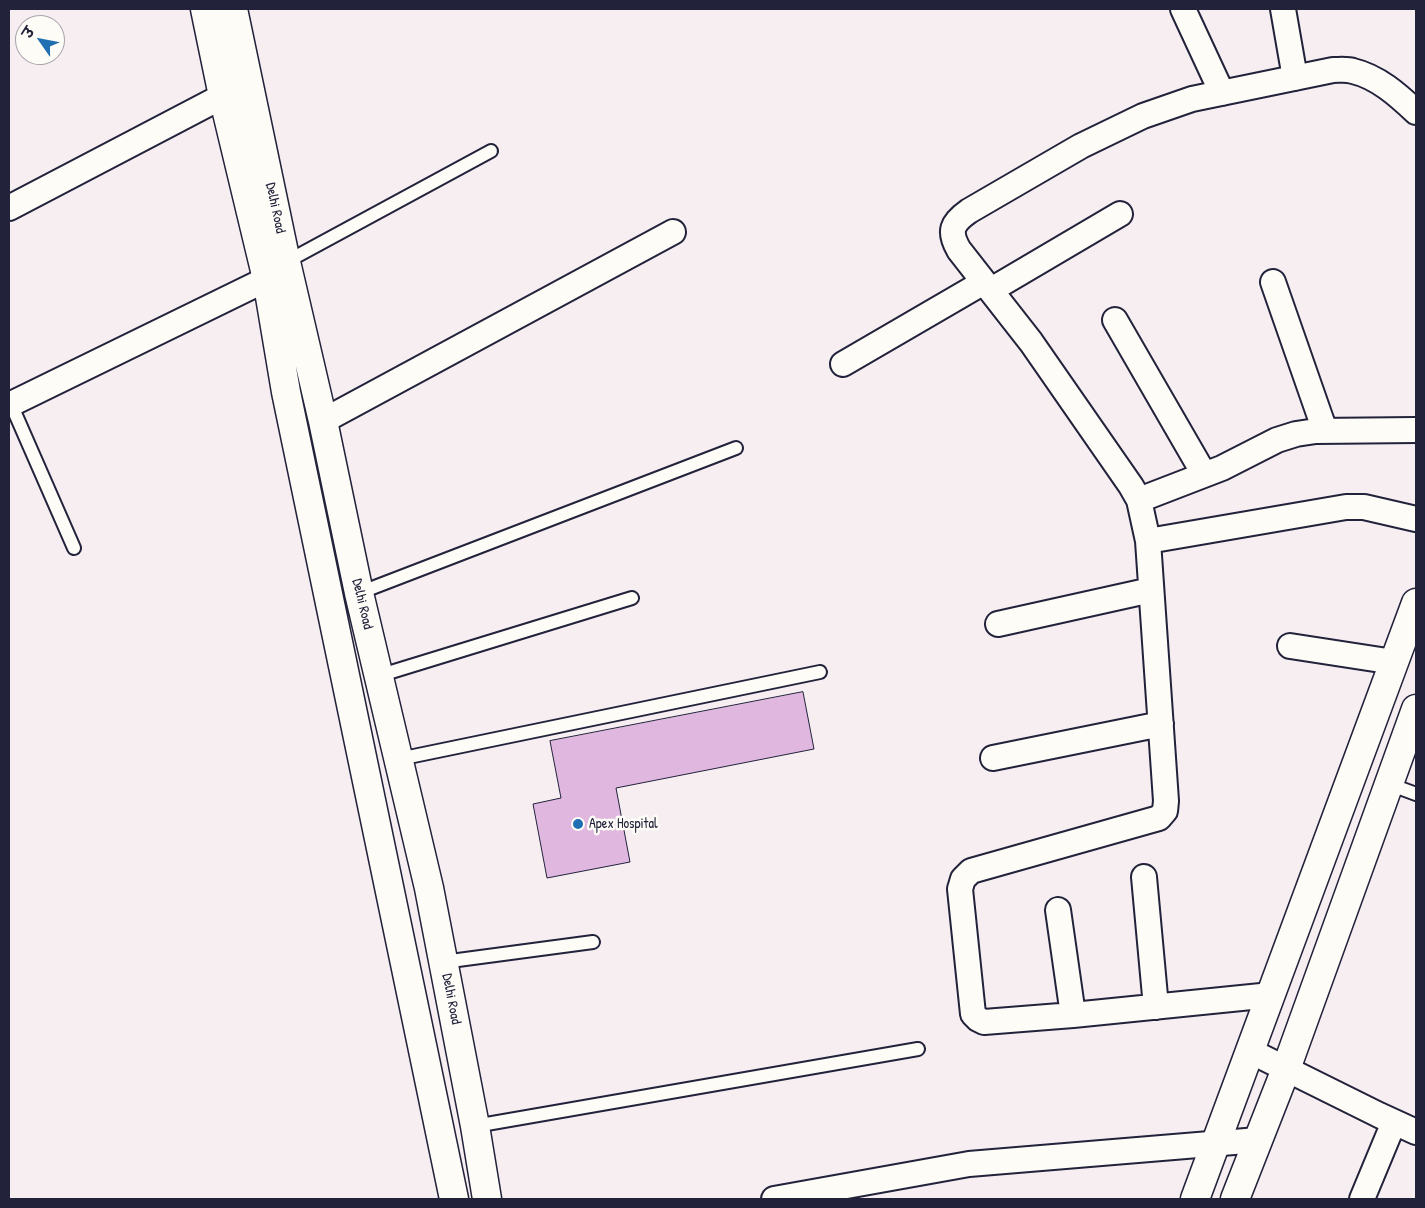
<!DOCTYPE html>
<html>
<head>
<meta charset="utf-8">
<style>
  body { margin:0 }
  #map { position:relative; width:1425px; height:1208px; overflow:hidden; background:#f7eef2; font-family:"Patrick Hand","Playpen Sans Deva",sans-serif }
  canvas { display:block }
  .frame { position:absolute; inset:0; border:10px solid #22223b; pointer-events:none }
  .north { position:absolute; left:15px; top:15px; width:50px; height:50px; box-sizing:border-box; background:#fdfcf7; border:1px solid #a5a5ac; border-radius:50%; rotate:303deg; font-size:14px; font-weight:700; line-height:20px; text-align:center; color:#22223b }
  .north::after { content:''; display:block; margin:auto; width:18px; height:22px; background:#1f6fb2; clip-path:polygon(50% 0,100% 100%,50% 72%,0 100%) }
</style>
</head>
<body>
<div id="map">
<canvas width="1425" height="1208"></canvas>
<div class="frame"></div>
<div class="north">उ</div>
</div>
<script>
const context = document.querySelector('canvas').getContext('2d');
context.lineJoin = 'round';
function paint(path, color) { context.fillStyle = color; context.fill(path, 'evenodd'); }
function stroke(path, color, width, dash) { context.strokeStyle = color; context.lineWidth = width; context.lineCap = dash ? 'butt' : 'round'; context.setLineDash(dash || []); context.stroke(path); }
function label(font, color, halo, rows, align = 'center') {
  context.font = font + ' "Patrick Hand",sans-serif'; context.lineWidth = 5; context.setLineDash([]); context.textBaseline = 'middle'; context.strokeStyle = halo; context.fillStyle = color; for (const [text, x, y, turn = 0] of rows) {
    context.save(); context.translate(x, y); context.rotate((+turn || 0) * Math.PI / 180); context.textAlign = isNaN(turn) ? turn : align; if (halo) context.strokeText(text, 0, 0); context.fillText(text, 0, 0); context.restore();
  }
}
const building = new Path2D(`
  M803,692L814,749L616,788L630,862L547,878L533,804L561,798L550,741Z`);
paint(building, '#dfb7df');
stroke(building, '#22223b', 1);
const service = new Path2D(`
  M286,262L491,151
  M11,404L74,548
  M359,593L736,448
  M378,676L632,598
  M399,759L820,672
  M1389,784L1416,794
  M443,962L593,942
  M475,1126L918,1049`);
const minor = new Path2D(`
  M1183,9L1222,93
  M1283,9L1295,78
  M9,208L223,96
  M1273,282L1325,431
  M991,290L1120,214
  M1115,320L1204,474
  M843,364L984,282
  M9,405L267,279
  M323,421L673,232
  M1139,500L1222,468L1277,440L1296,434L1316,431L1416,430
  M1148,541L1346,507H1364L1416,519
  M998,624L1151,590
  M1290,646L1394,662
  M993,758L1161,724
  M1144,877L1156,1007
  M1058,910L1073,1015
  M1271,995L1073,1015L984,1022L978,1019L973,1014L960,889L963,879L971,871L1159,818L1165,811L1166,801L1148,541L1139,500L1131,486L1031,342L959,250C948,231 952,223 969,211L1081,146L1143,116L1192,99L1333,70C1340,70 1347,69 1353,71C1378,77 1398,95 1416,112
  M1250,1051L1379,1115L1416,1132
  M774,1199L969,1164L1258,1140
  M1362,1199L1394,1122`);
const tertiary = new Path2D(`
  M1195,1199L1416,603
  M1235,1199L1286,1069L1416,709`);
const primary = new Path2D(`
  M205,9L223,96L267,279L286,392L454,1199
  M233,9L286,262L323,421L359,593L429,888L475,1126L487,1199`);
stroke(service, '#22223b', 16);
stroke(minor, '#22223b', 28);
stroke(tertiary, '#22223b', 31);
stroke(primary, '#22223b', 31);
stroke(service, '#fdfcf7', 12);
stroke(minor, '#fdfcf7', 24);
stroke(tertiary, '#fdfcf7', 28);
stroke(primary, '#fdfcf7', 28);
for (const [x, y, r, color] of [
  [578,824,6,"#1f6fb2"]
]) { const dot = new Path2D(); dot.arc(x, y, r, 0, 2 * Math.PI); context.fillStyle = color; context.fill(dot); stroke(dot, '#fdfcf7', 2); }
label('14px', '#22223b', '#fdfcf7', [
  ["Delhi Road",275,208,78],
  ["Delhi Road",362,604,77],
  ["Delhi Road",451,999,79]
]);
label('14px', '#22223b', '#fdfcf7', [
  ["Apex Hospital",589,824]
], 'left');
</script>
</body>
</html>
